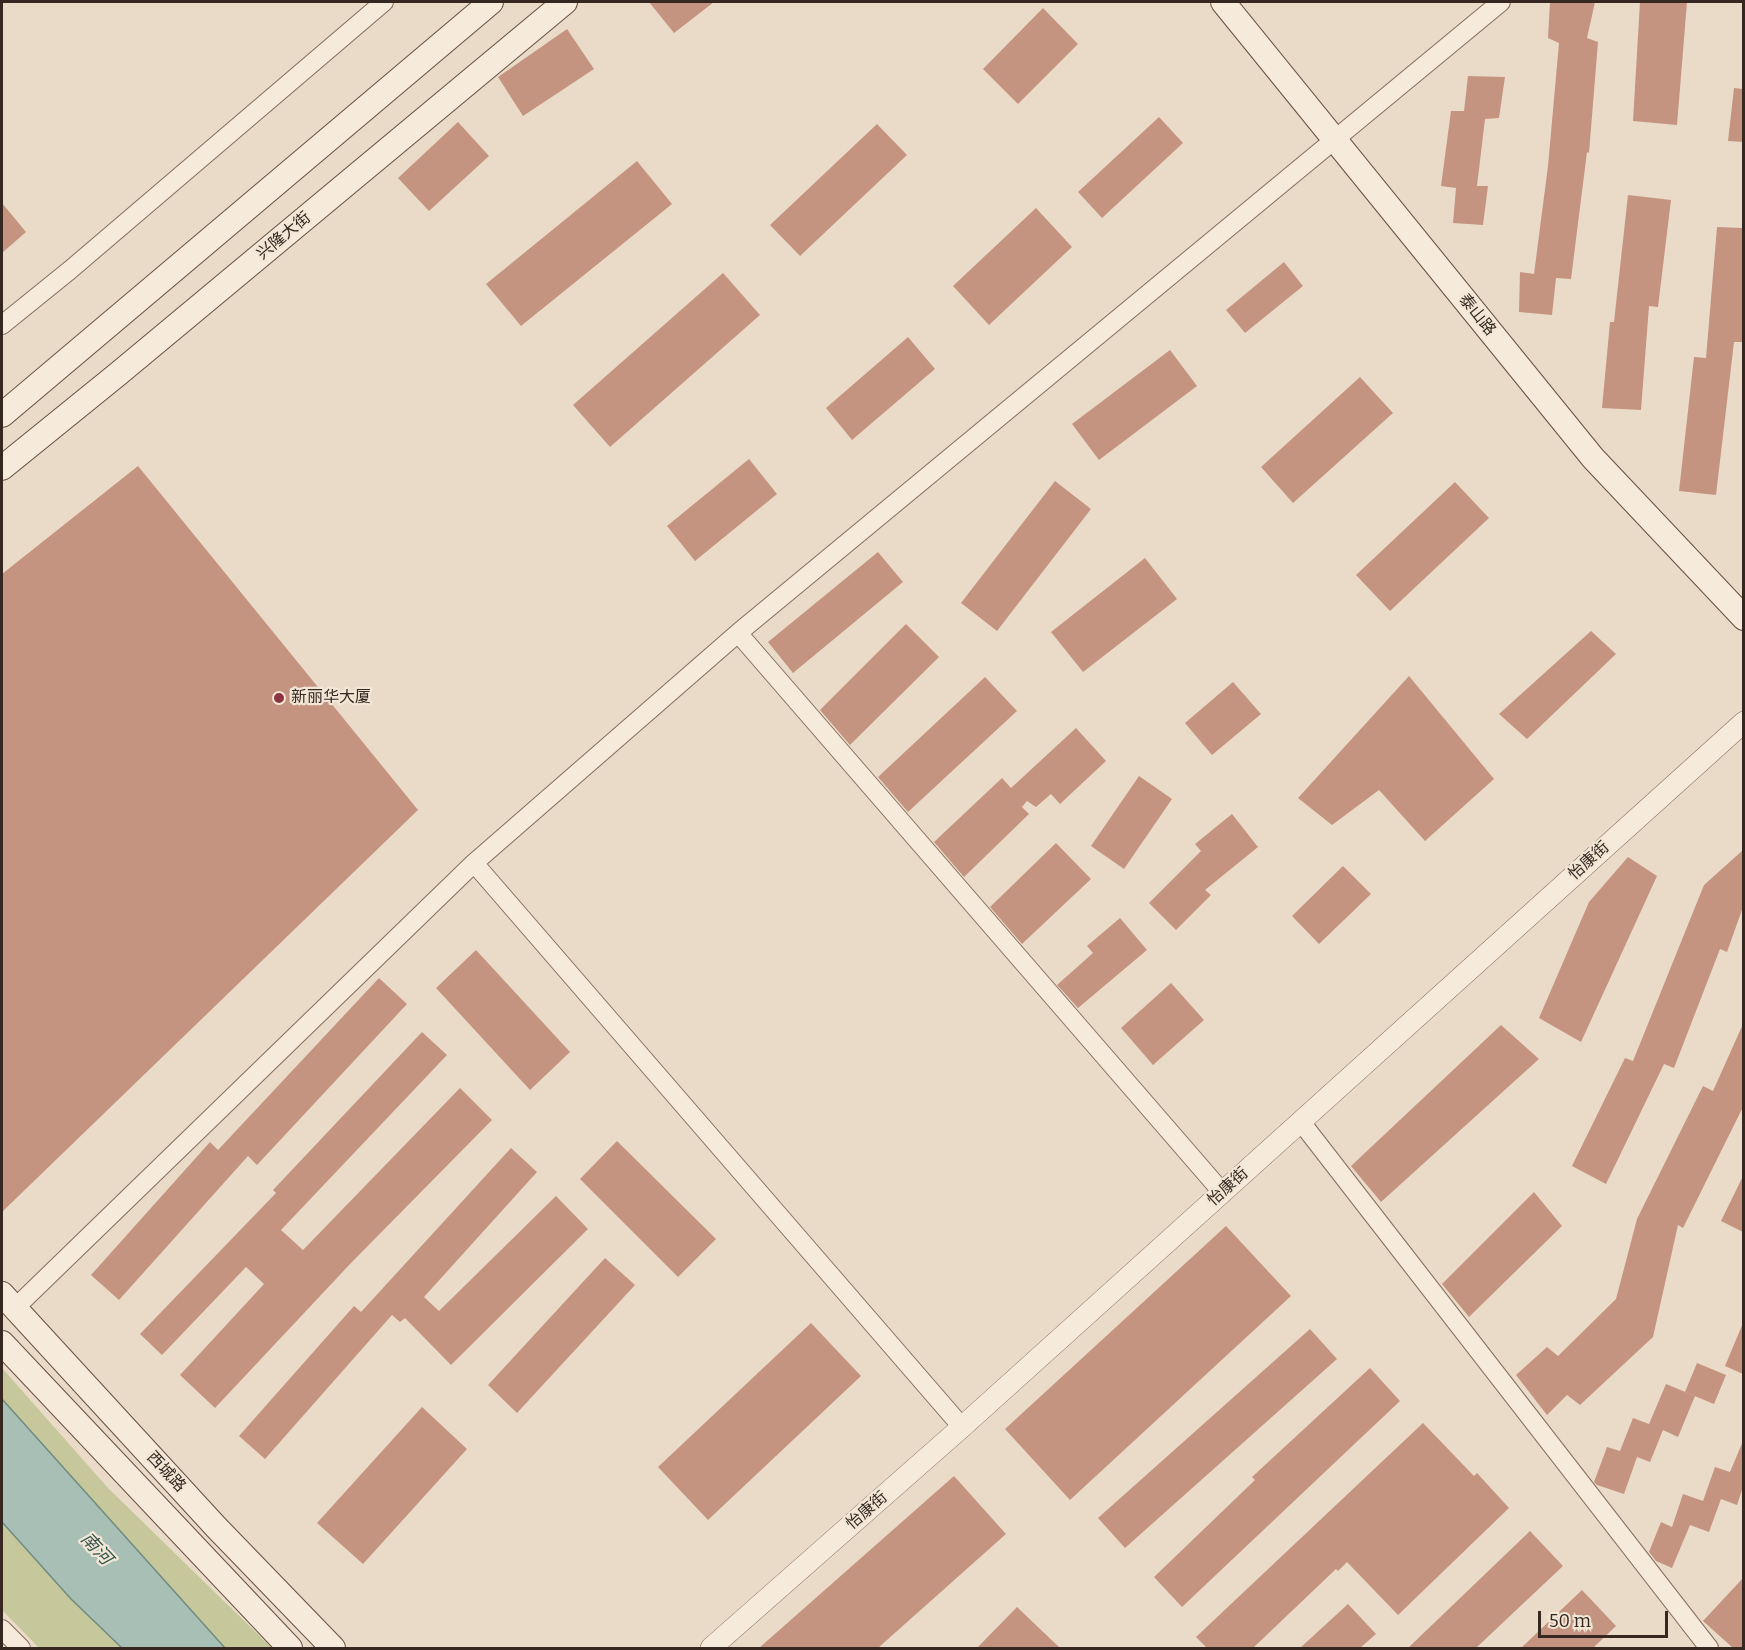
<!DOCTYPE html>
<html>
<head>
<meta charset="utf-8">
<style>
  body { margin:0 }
  #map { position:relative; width:1745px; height:1650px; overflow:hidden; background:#eadbc8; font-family:Bitter,serif }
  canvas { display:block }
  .frame { position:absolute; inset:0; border:3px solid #362821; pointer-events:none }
  .scale { position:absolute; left:1538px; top:1611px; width:130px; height:27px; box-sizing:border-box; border:3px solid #362821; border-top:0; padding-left:8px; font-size:18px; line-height:21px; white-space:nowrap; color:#362821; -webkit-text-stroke:4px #f2e6d6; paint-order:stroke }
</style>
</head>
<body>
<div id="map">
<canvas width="1745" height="1650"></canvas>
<div class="frame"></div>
<div class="scale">50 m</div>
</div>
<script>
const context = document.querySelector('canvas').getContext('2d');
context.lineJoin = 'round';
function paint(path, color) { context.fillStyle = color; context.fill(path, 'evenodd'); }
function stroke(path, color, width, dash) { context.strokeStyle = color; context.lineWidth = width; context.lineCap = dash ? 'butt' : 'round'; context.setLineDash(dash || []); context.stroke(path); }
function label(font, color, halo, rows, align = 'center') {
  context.font = font + ' Bitter,"Noto Sans SC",serif'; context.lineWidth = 4.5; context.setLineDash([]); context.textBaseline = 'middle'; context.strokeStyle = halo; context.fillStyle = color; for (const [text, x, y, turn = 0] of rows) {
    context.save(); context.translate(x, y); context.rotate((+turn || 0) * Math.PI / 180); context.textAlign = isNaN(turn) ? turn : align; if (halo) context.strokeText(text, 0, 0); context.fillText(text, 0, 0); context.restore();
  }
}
paint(new Path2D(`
  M2,1368L108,1488L272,1648H39L2,1610Z`), '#c7c79c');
const water = new Path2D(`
  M2,1399L225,1648H122L71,1599L2,1522Z`);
paint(water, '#a8bfb5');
stroke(water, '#708c81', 1.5);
paint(new Path2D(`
  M649,2H714L674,33Z
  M1550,2H1595L1587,38L1598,42L1589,153L1587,152L1571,279L1556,278L1552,315L1519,312L1520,272L1534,274L1548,166L1559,43L1548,38Z
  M1640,2H1687L1677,125L1633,121Z
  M1043,8L1078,44L1018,104L983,69Z
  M567,29L594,69L523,116L498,77Z
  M1468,76L1505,77L1499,118L1485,119L1477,186H1488L1483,225L1453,223L1456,188L1441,186L1451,111H1464Z
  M1734,88L1743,89V142L1728,141Z
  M1159,117L1183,143L1102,218L1078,192Z
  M458,122L489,156L429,211L398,178Z
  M877,124L907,155L800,256L770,225Z
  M637,161L672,204L521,326L486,284Z
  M1628,195L1671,200L1658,307L1649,306L1641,410L1602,408L1610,322H1614Z
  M2,203L26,232L2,253Z
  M1036,208L1072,247L989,325L953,286Z
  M1717,227L1743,228V332L1742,342H1734L1716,495L1679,491L1694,357L1706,358Z
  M1284,262L1303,286L1245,333L1226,310Z
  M723,273L760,315L610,447L573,405Z
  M908,337L935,369L852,440L826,408Z
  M1170,350L1197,386L1099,460L1072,424Z
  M1360,377L1393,413L1293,503L1261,467Z
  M749,459L777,494L695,561L667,526Z
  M138,466L418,810L2,1212V574Z
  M1055,481L1091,509L997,631L961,603Z
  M1455,482L1489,518L1390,611L1356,575Z
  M878,552L903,582L793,673L768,642Z
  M1145,558L1177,599L1083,672L1051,632Z
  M906,624L939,657L850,745L820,710Z
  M1591,631L1616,654L1527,739L1499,714Z
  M1409,676L1494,779L1425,841L1379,790L1332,825L1298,798Z
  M985,677L1017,711L908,812L878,777Z
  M1233,682L1261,714L1212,755L1185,723Z
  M1076,728L1106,761L1060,804L1051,794L1036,807L1027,801L1022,807L1029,814L964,877L934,842L1002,778L1011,788Z
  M1139,776L1172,799L1124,869L1091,846Z
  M1232,814L1258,847L1205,890L1211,895L1176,930L1149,903L1201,851L1195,844Z
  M1056,843L1091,879L1022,944L990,907Z
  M1743,850V907L1727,952L1720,949L1674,1068L1664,1064L1606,1184L1572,1166L1625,1058L1633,1061L1704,885Z
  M1628,857L1657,876L1581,1042L1539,1018L1589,902Z
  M1343,866L1371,894L1319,944L1292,916Z
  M1120,918L1147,950L1078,1008L1057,985L1093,953L1087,946Z
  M476,950L570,1052L530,1090L436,988Z
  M379,978L407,1004L257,1165L248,1156L119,1300L91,1275L210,1142L218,1150Z
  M1171,983L1204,1020L1153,1065L1121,1028Z
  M1743,1024V1107L1683,1228L1678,1225L1653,1337L1580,1405L1567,1395L1547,1415L1516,1375L1547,1347L1558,1356L1616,1299L1637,1219L1703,1086L1713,1091Z
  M1501,1025L1539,1059L1381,1202L1351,1166Z
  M422,1032L447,1055L281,1230L303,1250L460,1088L492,1120L351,1263L215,1408L180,1375L264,1284L246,1267L162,1355L140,1334L276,1193L273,1190Z
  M617,1141L716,1239L678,1277L580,1179Z
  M511,1148L537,1172L424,1297L439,1311L556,1196L588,1229L451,1365L405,1318L400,1322L392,1315L265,1459L239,1436L354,1306L361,1312Z
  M1743,1176V1232L1721,1221Z
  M1534,1192L1562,1226L1469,1317L1442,1284Z
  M1226,1226L1291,1296L1070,1500L1005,1429Z
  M605,1258L635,1285L517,1413L488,1385Z
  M811,1323L861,1376L708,1520L658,1467Z
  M1743,1323V1374L1725,1366Z
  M1310,1329L1337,1359L1125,1548L1098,1518Z
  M1697,1363L1726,1375L1714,1404L1685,1392Z
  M1370,1368L1400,1401L1182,1607L1154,1577L1255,1480L1252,1477Z
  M1666,1384L1695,1396L1678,1437L1663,1430L1650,1462L1637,1457L1624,1494L1597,1485L1594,1482L1607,1447L1620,1451L1633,1418L1649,1424Z
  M422,1407L467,1449L363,1564L317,1523Z
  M1423,1423L1474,1476L1477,1473L1509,1508L1398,1615L1347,1562L1338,1571L1336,1569L1253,1648H1207L1196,1637Z
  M1743,1441V1487L1737,1505L1721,1499L1709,1532L1690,1525L1672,1568L1656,1561L1649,1552L1661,1522L1672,1527L1683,1494L1703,1501L1715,1467L1730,1472Z
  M954,1476L1006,1534L878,1648H759Z
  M1530,1531L1563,1566L1476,1648H1408Z
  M1743,1578V1648H1733L1703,1621Z
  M1582,1590L1616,1626L1593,1648H1521Z
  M1348,1604L1376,1634L1360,1648H1300Z
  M1017,1607L1060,1648H977Z`), '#c59481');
const minor = new Path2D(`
  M2,325L70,270L384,2
  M738,633L1222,1192
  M474,863L962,1427
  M1301,1122L1709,1648
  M15,1308L474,863L738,633L1501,2
  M2,1629L21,1648`);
const tertiary = new Path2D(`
  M711,1648L962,1427L1744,722`);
const secondary = new Path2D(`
  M1223,2L1593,458L1744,618
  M2,415L491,2
  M2,468L118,374L565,2
  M2,1294L216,1527L333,1648
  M2,1343L290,1648`);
stroke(minor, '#846d5e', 20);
stroke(tertiary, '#846d5e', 22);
stroke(secondary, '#664f41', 26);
stroke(minor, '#f6eada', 18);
stroke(tertiary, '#f6eada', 21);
stroke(secondary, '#f6eada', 24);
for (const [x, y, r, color] of [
  [279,698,6,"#8e3441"]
]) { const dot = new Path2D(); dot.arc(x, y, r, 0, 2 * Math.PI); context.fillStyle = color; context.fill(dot); stroke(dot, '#f2e6d6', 2); }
label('16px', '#362821', '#f2e6d6', [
  ["兴隆大街",284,236,-40],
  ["泰山路",1477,315,51],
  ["怡康街",1589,861,-42],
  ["怡康街",1228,1187,-42],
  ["西城路",166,1472,47],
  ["怡康街",867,1511,-41]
]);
label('16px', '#362821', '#f2e6d6', [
  ["新丽华大厦",291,698]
], 'left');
label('italic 18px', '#31544d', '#f2e6d6', [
  ["南河",96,1549,47]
]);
</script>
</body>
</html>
